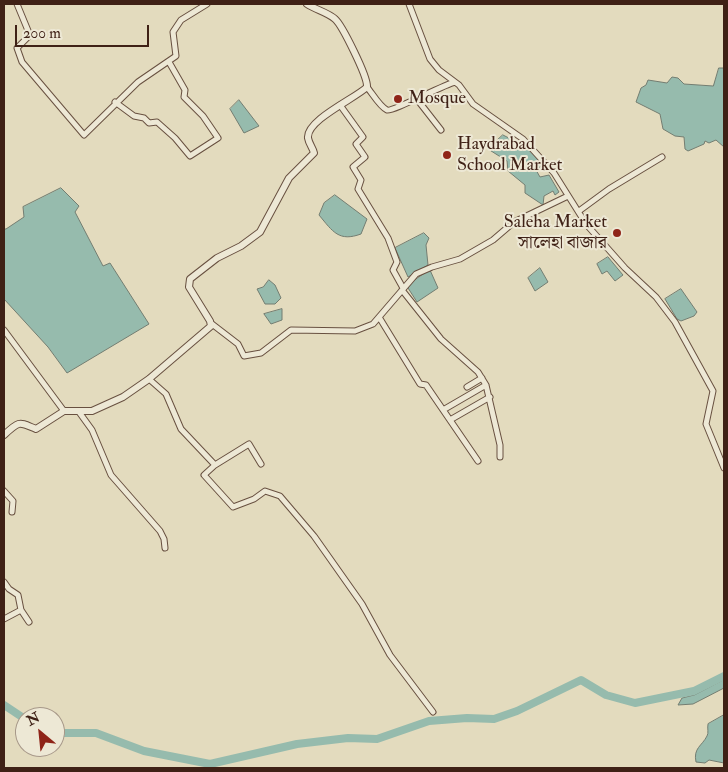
<!DOCTYPE html>
<html>
<head>
<meta charset="utf-8">
<style>
  body { margin:0 }
  #map { position:relative; width:728px; height:772px; overflow:hidden; background:#e3dbbe; font-family:"IM FELL Double Pica",serif }
  canvas { display:block }
  .frame { position:absolute; inset:0; border:5px solid #3f2116; pointer-events:none }
  .north { position:absolute; left:15px; top:707px; width:50px; height:50px; box-sizing:border-box; background:#ede8d5; border:1px solid #a79889; border-radius:50%; rotate:332deg; font-size:14px; font-weight:700; line-height:20px; text-align:center; color:#3f2116 }
  .north::after { content:''; display:block; margin:auto; width:18px; height:22px; background:#8f2418; clip-path:polygon(50% 0,100% 100%,50% 72%,0 100%) }
  .scale { position:absolute; left:15px; top:25px; width:134px; height:22px; box-sizing:border-box; border:2px solid #3f2116; border-top:0; padding-left:6px; font-size:15px; line-height:18px; white-space:nowrap; color:#3f2116; -webkit-text-stroke:4px #ede8d5; paint-order:stroke }
</style>
</head>
<body>
<div id="map">
<canvas width="728" height="772"></canvas>
<div class="frame"></div>
<div class="north">N</div>
<div class="scale">200 m</div>
</div>
<script>
const context = document.querySelector('canvas').getContext('2d');
context.lineJoin = 'round';
function paint(path, color) {
  context.fillStyle = color;
  context.fill(path, 'evenodd');
}
function stroke(path, color, width, dash) {
  context.strokeStyle = color;
  context.lineWidth = width;
  context.lineCap = dash ? 'butt' : 'round';
  context.setLineDash(dash || []);
  context.stroke(path);
}
function label(font, color, halo, rows, align = 'center') {
  context.font = font + ' "IM FELL Double Pica","Noto Serif Bengali",serif';
  context.lineWidth = 4;
  context.setLineDash([]);
  context.textBaseline = 'middle';
  context.strokeStyle = halo;
  context.fillStyle = color;
  for (const [text, x, y, turn = 0] of rows) {
    context.save();
    context.translate(x, y);
    context.rotate((+turn || 0) * Math.PI / 180);
    context.textAlign = isNaN(turn) ? turn : align;
    if (halo) context.strokeText(text, 0, 0);
    context.fillText(text, 0, 0);
    context.restore();
  }
}
const water = new Path2D(`
  M719,68H724V147L716,140L709,143L705,141L704,144L688,151L685,149L684,137L675,136L663,129L660,114L636,102L641,88L646,85L648,80L667,83L672,77L678,78L684,84L713,86Z
  M239,100L259,126L244,133L230,109Z
  M503,135L528,148L544,164L536,170L540,177L549,175L559,192L555,195L553,191L544,196L543,205L525,193V185L508,171L507,161L488,149Z
  M61,188L79,206L75,212L103,266L110,263L149,324L67,373L48,347L4,299V229H6L24,217L23,207Z
  M335,195L367,219L361,234C339,242 333,232 319,215L324,203Z
  M424,233L429,238L426,245L428,265L408,277L395,248Z
  M608,257L623,275L615,281L607,271L602,274L597,264Z
  M540,268L548,282L535,291L528,278Z
  M430,270L438,288L417,302L408,288L409,284Z
  M269,280L275,285L281,298L275,304H265L257,289L263,287Z
  M681,289L697,312L694,316L681,321L677,319L665,299Z
  M282,309V320L271,324L264,314Z
  M724,680V688L693,704L678,705L682,698L694,695Z
  M724,715V763L709,760L705,763L696,762C693,748 702,746 707,736C709,733 707,728 708,724Z`);
const river = new Path2D(`
  M4,705L25,719
  M55,733H96L144,751L210,764L297,744L348,738L377,739L429,721L467,718L494,719L517,711L581,680L606,695L635,703L694,691L724,676`);
const minor = new Path2D(`
  M17,4L29,33V36L17,48L22,62L84,135L138,82L176,56L173,32L181,20L207,4
  M409,4L430,59L439,70L459,85L473,104L523,139L554,173L586,224L625,268L656,297L675,322L713,391L706,424L724,468
  M367,87C372,93 380,107 387,110C392,112 443,85 455,82
  M416,98L441,130
  M115,102L134,116L144,118L149,123L157,122L175,138L190,156L218,138L203,116L184,97L185,90L169,62
  M340,105L363,137L356,144L365,157L353,167L361,180L358,189L388,238L397,262L393,270L403,288
  M579,211L609,189L662,157
  M402,290L441,339L478,372L486,385L500,445V457
  M379,317L420,384L426,385L478,461
  M212,324L238,344L244,356L261,353L291,330L355,331L373,324L416,274L432,267L460,259L493,240L514,222L568,196
  M4,330L64,411
  M149,379L166,394L181,429L215,465L204,475L233,507L254,499L265,491L280,496L314,536L362,604L390,655L433,712
  M467,387L482,378
  M443,410L486,385
  M79,412L92,430L111,475L160,531L164,539L165,548
  M450,420L490,397
  M215,465L249,444L261,464
  M4,491L13,501L12,512
  M4,582L9,589L18,595L21,610L29,622
  M4,619L21,610`);
const tertiary = new Path2D(`
  M4,435C20,420 19,422 36,429L64,411H92L123,397L149,379L211,326L210,321L189,287L190,279L217,258L241,246L260,232L289,178L314,153C313,148 309,144 308,138C306,120 356,98 367,87C368,77 342,25 335,19C327,12 316,10 307,4`);
const markers = [
  [398,99,5,"#8f2418"],
  [447,155,5,"#8f2418"],
  [617,233,5,"#8f2418"]
];
const poiNames = [
  ["Mosque",408,99],
  ["Haydrabad",457,145],
  ["School Market",457,166],
  ["Saleha Market",607,223,"right"],
  ["সালেহা বাজার",607,244,"right"]
];
paint(water, '#96bbad');
stroke(water, '#737d71', 1);
stroke(river, '#96bbad', 8);
stroke(minor, '#685040', 7);
stroke(tertiary, '#685040', 8);
stroke(minor, '#ede8d5', 5);
stroke(tertiary, '#ede8d5', 6);
for (const [x, y, r, color] of markers) {
  const dot = new Path2D();
  dot.arc(x, y, r, 0, 2 * Math.PI);
  context.fillStyle = color;
  context.fill(dot);
  stroke(dot, '#ede8d5', 2);
}
label('18px', '#3f2116', '#ede8d5', poiNames, 'left');
</script>
</body>
</html>
